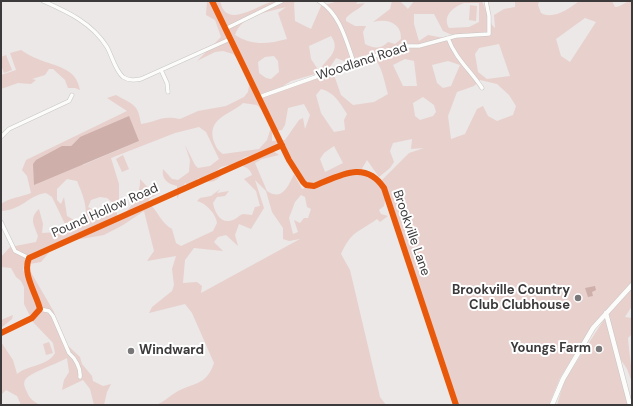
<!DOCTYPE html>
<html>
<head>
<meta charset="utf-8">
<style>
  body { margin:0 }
  #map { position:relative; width:633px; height:406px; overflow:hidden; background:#ebe8e7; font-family:"DM Sans",sans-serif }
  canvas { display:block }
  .frame { position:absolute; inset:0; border:2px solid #3c3a3a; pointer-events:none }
</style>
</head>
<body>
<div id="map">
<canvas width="633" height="406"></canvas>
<div class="frame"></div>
</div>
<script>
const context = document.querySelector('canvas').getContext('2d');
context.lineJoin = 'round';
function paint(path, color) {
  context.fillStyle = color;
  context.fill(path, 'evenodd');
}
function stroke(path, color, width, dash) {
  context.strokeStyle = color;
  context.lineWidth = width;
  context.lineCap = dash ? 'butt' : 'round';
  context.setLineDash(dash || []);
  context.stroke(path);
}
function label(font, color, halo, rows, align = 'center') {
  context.font = font + ' "DM Sans",sans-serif';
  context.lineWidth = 4;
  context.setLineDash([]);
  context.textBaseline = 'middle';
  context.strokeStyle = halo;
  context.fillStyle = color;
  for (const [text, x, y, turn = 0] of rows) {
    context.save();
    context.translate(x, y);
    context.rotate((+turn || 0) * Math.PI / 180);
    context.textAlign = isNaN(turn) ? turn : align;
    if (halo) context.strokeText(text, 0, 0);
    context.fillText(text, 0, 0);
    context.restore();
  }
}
const green = new Path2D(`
  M207,1H220C226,29 254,7 271,2C279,0 288,1 296,1L294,3L295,21L311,29L321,6L335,2L358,1L356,4L365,3C359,10 352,11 346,18V21L355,26H366L363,32L365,44C374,49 381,49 388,42L395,44L401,39C402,23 387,18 373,22L390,9L392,1H400L408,9L414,1H482L492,25L495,28L494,15L504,9L515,7V1H539L538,5L541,13C553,20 569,9 579,1H612L615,7C622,7 625,1 632,1V283L592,326L560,378L549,405H457L381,181L409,153L424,148L411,149L412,139L393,143L390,151L394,162L390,168L379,177L367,160L360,172C373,179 390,187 384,206L379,210L381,214L388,216L380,222L377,219C358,233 352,230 341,254L350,270L380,397L386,405H156C164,402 168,397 175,393C192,382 206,387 214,363L192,313L185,304L149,313L152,307L172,291L174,285L172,269L176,256L147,261L154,251L144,211L123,225L104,235L57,243L41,262L24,265L23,270L26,276L29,269L54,312L62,340L80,357L82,364L92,376L93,381L103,386L111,384L107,392L104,405H94L90,389L83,380L62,390L64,380L69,372L67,358C59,363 29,373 25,380C23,384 25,388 27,392C29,398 34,402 40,405H21L17,396L6,390L1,395V342L13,360L17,374C28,365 48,366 55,353L53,343L33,322L24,304V287L21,281L16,277L11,268L1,267V257L10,247L36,242L38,236C35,226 28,219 39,209L43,224L42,233L60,232L65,227V224L52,197L46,193C29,195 22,210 1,211V204C9,198 21,197 31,193L27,176L22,170L26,160L127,111L107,98L116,95C133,105 138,103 141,124C158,122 160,115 180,119L198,111L226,106L244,97L248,92L249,86L247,67L233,54L223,51L215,52L197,61L221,37L215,20L206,15ZM464,3H479V22L469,27L449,28C442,16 453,7 464,3ZM286,7L278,13L287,39C268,44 252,46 235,35C241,15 268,12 286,7ZM414,14H434L443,31L452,35L444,38L428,35L419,41L414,24ZM585,18L596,22L570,62L561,56L556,39ZM331,36C342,51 326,59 319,71L311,59L309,46ZM499,44L510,76L487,79L478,72L475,54L479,48ZM366,55C381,56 384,81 388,94L374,102L353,105L341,95L334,75L351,66L330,67L336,58L344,61ZM274,56L278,61L279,72L271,79L266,78L259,73L258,62L265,57ZM405,59L414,61L417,86H403L393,65ZM448,61L460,65L451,86L443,88L437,83L432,65ZM315,74C306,83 296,88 283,86L291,81ZM480,80L497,84L509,95L516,106L513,115L497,121L488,116L483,106L477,109L465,134L451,139L448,116L457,92L474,86ZM321,89C334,92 340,103 347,114L344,120L345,130L334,132L321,113L316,95ZM423,97L434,105L436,112L433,116L420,120L415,116L413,103ZM243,103L257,105L273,121L267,140L259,149L223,154C218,151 216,147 214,142C206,118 230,115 243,103ZM304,104L310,115L305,129L303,118L299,120L285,140L272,141V132L282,130L285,125L288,108ZM199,127L206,132L219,159L210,166L198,168L195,165L185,145L190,160L189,172L178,180L172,179L163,169C161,179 168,184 177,186V199L185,183L192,188L198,178C210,184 215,183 224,173L215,172L221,167C231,164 249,163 252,175L244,179L256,191L260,206L255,207L252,215L243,214C239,215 239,217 235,219C222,226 215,214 213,203L217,197L225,196L229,191L217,193L220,189L211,196L200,198L197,201C206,203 216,214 217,223L213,231L181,246L176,243L172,229C161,223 158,211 148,202L150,198L160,193L151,191L140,179C141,196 129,211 116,221L119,199V184L111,158L175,133ZM80,137L139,141L83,165L62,146H71ZM283,144L300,174L309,184H313L302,189L294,174C289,185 282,202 267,191L255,163L262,159L279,155L273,151L276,145ZM334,146L343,163L325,172L320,159L324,153ZM257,154L254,161L236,163L245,157ZM352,169H356L348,175L332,178ZM67,179L77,181C83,195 88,207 85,222L74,220L67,216L64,197L61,204L57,200V189ZM255,180L266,191L272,212L283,228V239L289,241L300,239L201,293L202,286L197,282L183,283L185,260L194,248L223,251L214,242L218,237L226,235L238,246L235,235L239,224L251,229L264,208ZM301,195L305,197L307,207L311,209L308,218H304L300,223L294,220L298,232L293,234L289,218L295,202ZM100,197L107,198L113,203L114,207L111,211L102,214L88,207L91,200Z
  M470,5L477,6L476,21L469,20Z
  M21,50C26,53 32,57 38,59C56,67 76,67 80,90L75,88H68L65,80L53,69H49L45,75L32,79L36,80L31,84L18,83L1,89V75L16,70L10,53Z
  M6,55L12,70L4,73L1,65V57Z
  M123,155L129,169L122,172L116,159Z
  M632,287V306L625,317L632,318V334L628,338C629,353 632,367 632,382L627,369L619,357L608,313Z
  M13,315L12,319L1,328V320Z
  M605,318L628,405H557L564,381Z
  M49,342L53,353L46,355L43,344Z`);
const water = new Path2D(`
  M129,116L139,141L34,185L33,164L36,160L62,146H71L80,137Z
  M595,286L596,290L592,292L593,296L588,297L585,288Z`);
const street = new Path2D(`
  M43,1C68,12 92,23 107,47C112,56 115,70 123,77C129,81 135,80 141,79L230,39
  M212,1L289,160L303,182L306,185L314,186C339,176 365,159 384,188L456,405
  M319,1C340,14 346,40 354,63
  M225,29L282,1
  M448,38C455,58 471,71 482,88
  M161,70L167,83L168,92
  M259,97L403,46H419L456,36L489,34V16L486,1
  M1,137L9,129L69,101L72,95
  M1,222L15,251L29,258
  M40,309L49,311L53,316L69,353C75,358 81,368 80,377
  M1,333L32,318L40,309C36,293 22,274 29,258L282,145`);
const secondary = new Path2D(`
  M606,313L630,405
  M552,405L563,379L593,328L632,285`);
const cycleway = new Path2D(`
  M212,1L289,160L303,182L306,185L314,186C339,176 365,159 384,188L456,405
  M1,333L32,318L40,309C36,293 22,274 29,258L282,145`);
const markers = [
  [578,298,4,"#797777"],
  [599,349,4,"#797777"],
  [131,351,4,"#797777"]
];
const streetNames = [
  ["Woodland Road",362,62,-18],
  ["Pound Hollow Road",105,211,-24],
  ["Brookville Lane",411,233,71]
];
const poiNames = [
  ["Brookville Country",570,291],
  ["Club Clubhouse",570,306],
  ["Youngs Farm",591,349],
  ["Windward",139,351,"left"]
];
paint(green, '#e8d0cc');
paint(water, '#ceafaa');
stroke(street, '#c7c5c4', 4.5);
stroke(secondary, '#c7c5c4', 5.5);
stroke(street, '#fcfcfb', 3.5);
stroke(secondary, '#fcfcfb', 4.5);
stroke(cycleway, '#e8590c', 6);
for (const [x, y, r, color] of markers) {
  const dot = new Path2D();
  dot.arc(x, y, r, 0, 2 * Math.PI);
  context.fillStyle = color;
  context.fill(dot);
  stroke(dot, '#fff', 1.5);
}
label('13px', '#3c3a3a', '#fff', streetNames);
label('bold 13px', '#3c3a3a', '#fff', poiNames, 'right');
</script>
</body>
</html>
